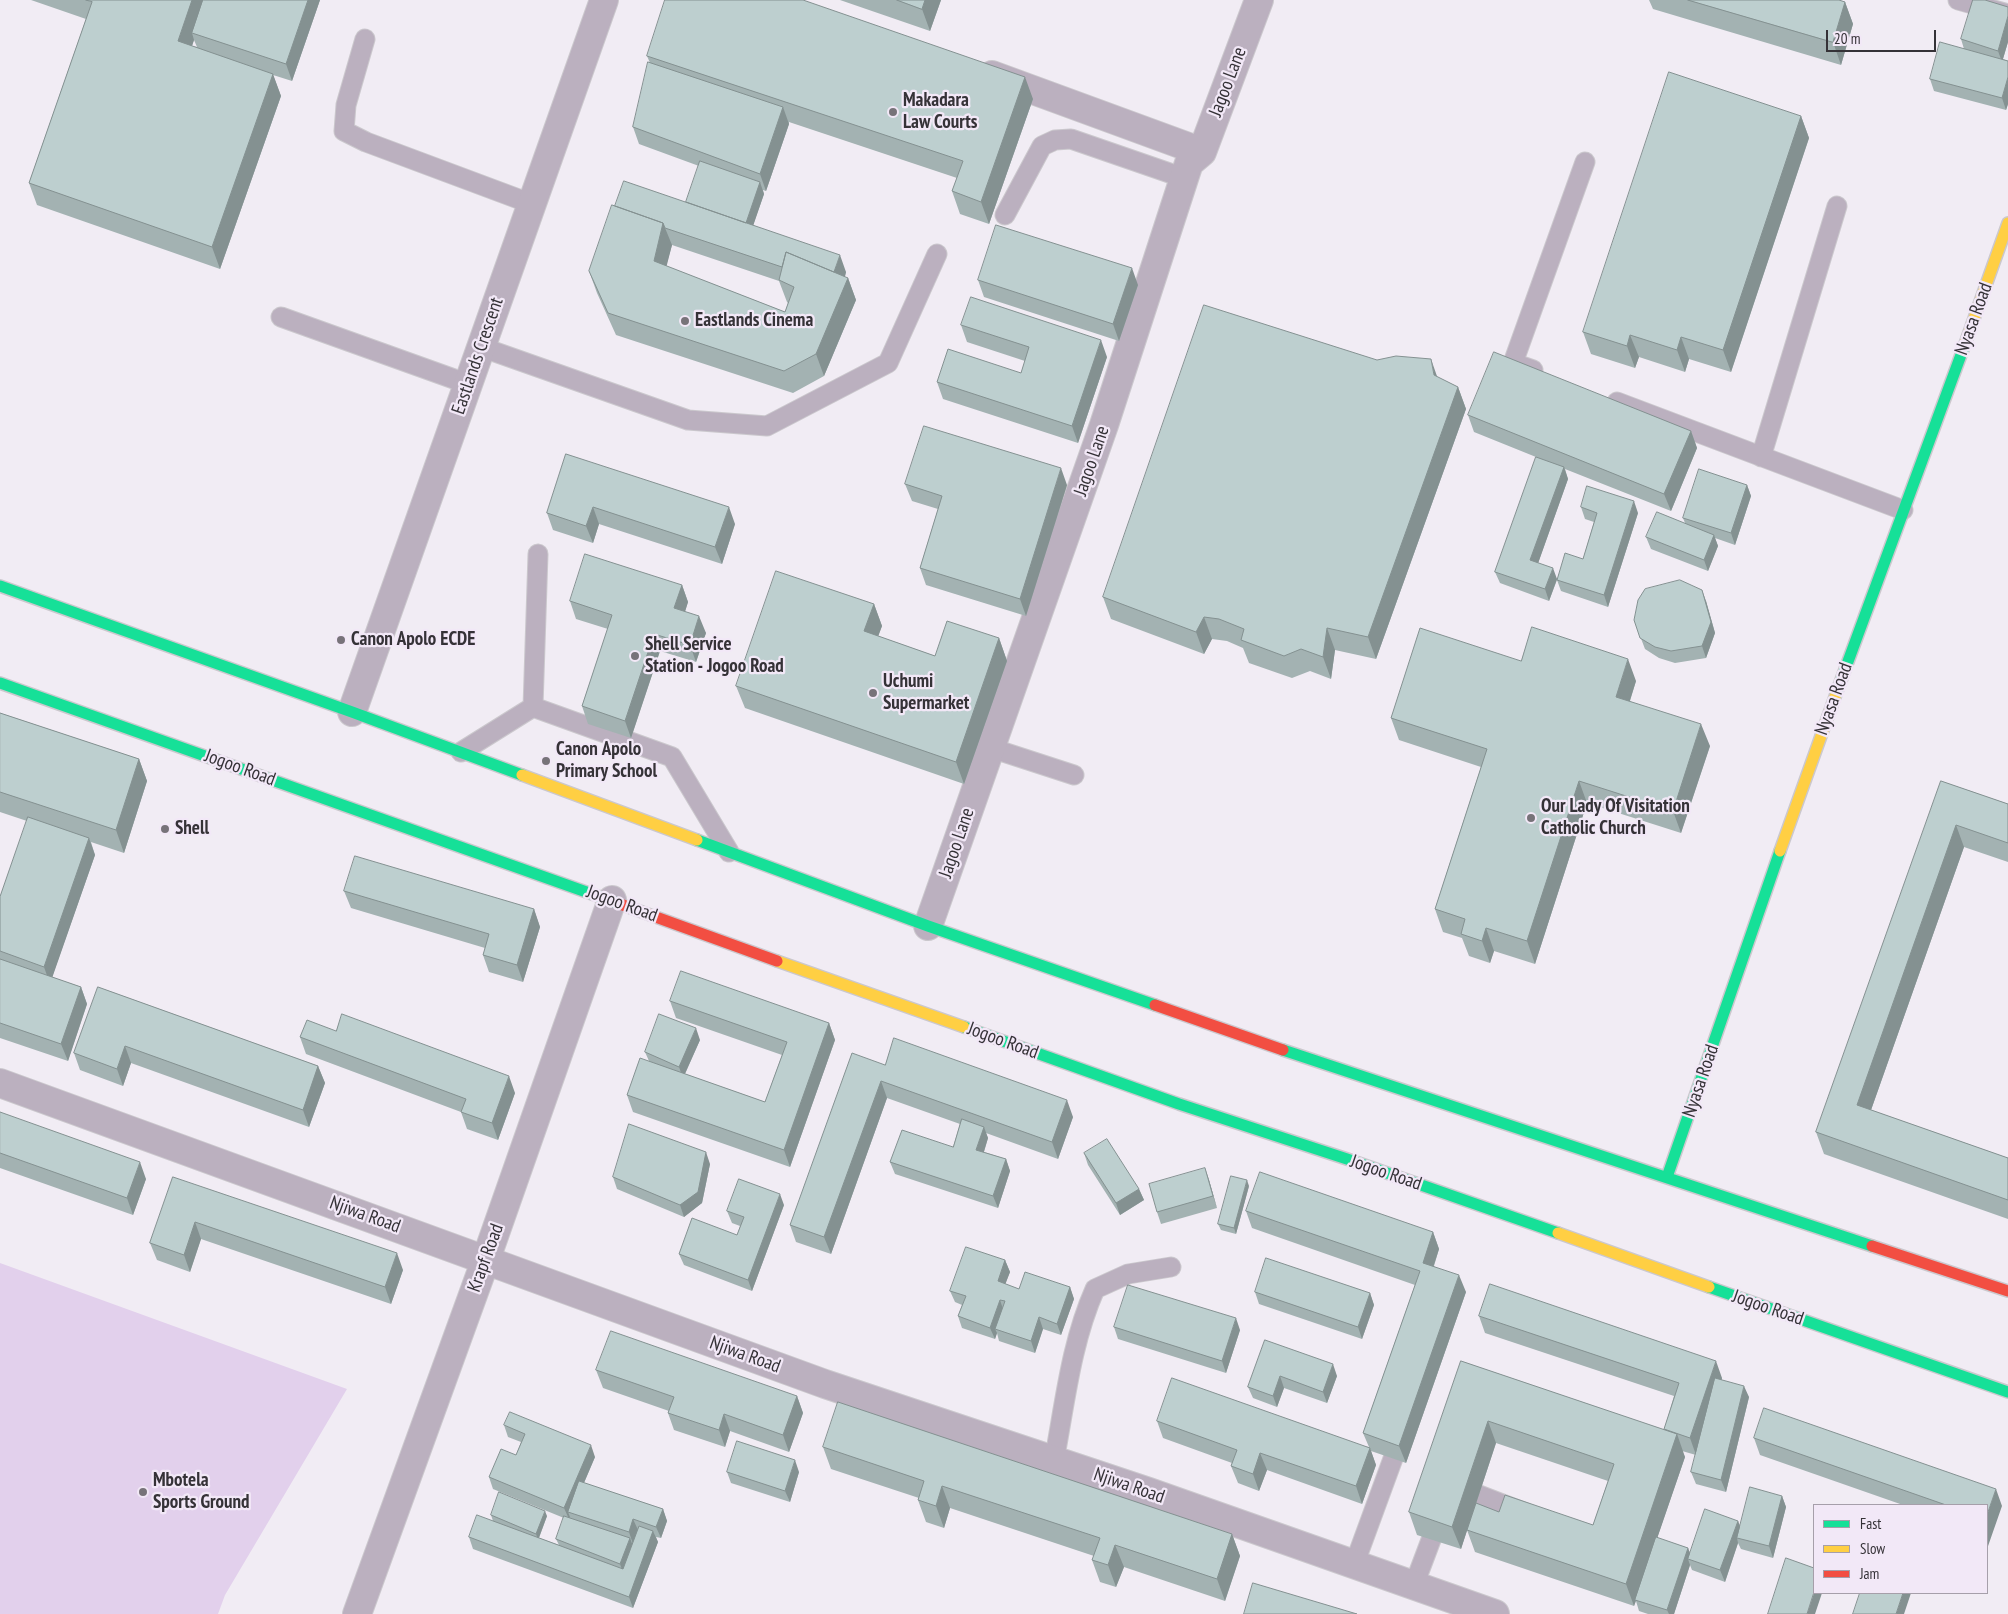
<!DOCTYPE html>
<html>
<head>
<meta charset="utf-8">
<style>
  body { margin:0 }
  #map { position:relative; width:2008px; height:1614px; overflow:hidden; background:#f1ecf4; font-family:"PT Sans Narrow",sans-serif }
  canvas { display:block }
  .legend { position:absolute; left:1813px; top:1504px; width:175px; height:90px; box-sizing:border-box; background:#f2e8f7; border:1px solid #a69faa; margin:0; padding:6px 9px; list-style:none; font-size:15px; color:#353237 }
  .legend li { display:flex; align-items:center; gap:10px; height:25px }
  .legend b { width:25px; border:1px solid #a69faa }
  .scale { position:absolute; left:1826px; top:30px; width:110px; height:22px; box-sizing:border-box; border:2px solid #353237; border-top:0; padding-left:6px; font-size:15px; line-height:18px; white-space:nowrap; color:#353237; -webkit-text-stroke:4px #f2e8f7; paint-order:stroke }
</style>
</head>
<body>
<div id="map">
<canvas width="2008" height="1614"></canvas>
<ul class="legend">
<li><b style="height:6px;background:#16e098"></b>Fast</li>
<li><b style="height:6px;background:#ffcf43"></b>Slow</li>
<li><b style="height:6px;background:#f24e42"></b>Jam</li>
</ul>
<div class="scale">20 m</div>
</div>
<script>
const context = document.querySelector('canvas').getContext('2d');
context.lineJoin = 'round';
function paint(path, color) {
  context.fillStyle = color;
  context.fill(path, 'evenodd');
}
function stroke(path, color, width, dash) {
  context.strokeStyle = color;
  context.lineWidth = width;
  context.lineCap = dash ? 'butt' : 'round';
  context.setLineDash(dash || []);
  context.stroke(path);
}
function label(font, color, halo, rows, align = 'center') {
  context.font = font + ' "PT Sans Narrow",sans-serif';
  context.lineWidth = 4.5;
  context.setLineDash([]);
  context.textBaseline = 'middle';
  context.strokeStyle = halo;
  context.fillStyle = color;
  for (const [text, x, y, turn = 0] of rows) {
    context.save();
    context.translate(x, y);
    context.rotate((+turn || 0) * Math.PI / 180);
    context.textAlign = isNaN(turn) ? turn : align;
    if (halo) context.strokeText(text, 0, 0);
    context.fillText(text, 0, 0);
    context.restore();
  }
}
const green = new Path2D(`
  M0,1263L347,1389L225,1595L218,1614H0Z`);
const lane = new Path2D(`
  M1958,0L2008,14
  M365,39L346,105L344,131L366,142L532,204
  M1005,215L1042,146L1055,140L1071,139L1184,178
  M281,317L468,384
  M481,347L688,420L767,426L888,363L937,254
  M1533,370L1513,363L1585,162
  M1617,402L1903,510
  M1761,457L1837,206
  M533,707L538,554
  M991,748L1074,775
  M461,752L533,707L672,757L729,852
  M1054,1461C1065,1403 1071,1343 1095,1289L1128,1274L1171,1267
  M1456,1486L1526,1513
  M1354,1565L1402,1434
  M1414,1585L1440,1516`);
const street = new Path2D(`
  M992,75L1202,152
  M352,712L604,0
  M928,926L1104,425L1189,163L1202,152L1259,0
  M0,1083L825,1384L1149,1492L1495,1614
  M357,1614L486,1259L612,900`);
const fast = new Path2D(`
  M0,586L352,712L522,775
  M0,683L620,904
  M1836,694L1965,344
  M697,840L928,926L1155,1005
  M964,1027L1179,1104L1347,1159L1558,1233
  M1283,1050L1872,1246
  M1667,1177L1780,851
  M1709,1287L2008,1392`);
const slow = new Path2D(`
  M1965,344L2008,223
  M522,775L697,840
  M1780,851L1836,694
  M777,961L964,1027
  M1558,1233L1709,1287`);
const jam = new Path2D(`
  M620,904L777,961
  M1155,1005L1283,1050
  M1872,1246L2008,1291`);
const wall = new Path2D(`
  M31,0H320L292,81L273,75L281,96L220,269L37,205L29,183L86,19ZM194,40L197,47L192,46Z
  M840,0H941L930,31Z
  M1649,0H1839L1845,2L1853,24L1841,65L1653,9Z
  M2008,7V42L2003,59L2008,61V104L2006,110L1934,91L1930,79L1964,49L1961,39Z
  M647,56L1033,99L989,224L960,214L952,191L957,178L789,122V124L766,191L763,190L764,194L753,225L846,272L845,277L848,278L856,300L824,376L793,393L616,335L597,293L589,271L615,206L686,203L699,166L639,144L633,127L650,63ZM672,245L779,281L787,302L788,303L785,312L666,266Z
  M1801,116L1809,138L1731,372L1689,359L1685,372L1639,357L1635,368L1591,354L1583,332Z
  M978,280L1138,285L1119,341L984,297Z
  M961,325L1107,357L1078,443L943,399L937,382L1021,373L1025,361L967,342Z
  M1377,360L1437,377L1458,387L1466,409L1376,659L1335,650L1331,679L1310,671L1292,678L1249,663L1243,648L1227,641L1212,639L1204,654L1111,619L1103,597Z
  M1468,415L1691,431L1697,448L1671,511L1565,469L1568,479L1538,563L1557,579L1583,559L1594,522L1585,519L1581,507L1638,513L1608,607L1561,591L1557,580L1549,601L1500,583L1495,572L1536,457L1474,432Z
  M566,454L735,524L722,564L599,524L593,543L553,530L547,513Z
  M905,484L1067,485L1026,616L926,585L920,568L938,509L912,501Z
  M1747,485L1751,496L1735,545L1715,538L1718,546L1708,571L1651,549L1646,537L1685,523L1683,518Z
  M682,585L688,602L685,611L706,633L696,662L660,651L631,738L588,724L582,706L608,629L576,619L570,601Z
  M1706,601L1715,633L1706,658L1675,663L1659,658L1645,649L1634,620Z
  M874,604L882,626L878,636L935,656L999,638L1007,661L964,784L745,708L736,686Z
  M1521,661L1636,681L1630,701L1710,746L1681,833L1587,803L1535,964L1494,951L1490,963L1469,956L1462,938L1443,932L1435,909L1481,767L1399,740L1391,718Z
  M0,713L139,759L147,781L124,853L91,842L95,855L52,977L81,987L87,1004L68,1061L0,1038V897L27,821L0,812Z
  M1941,781L2008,804V862L1964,847L1871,1110L2008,1158V1219L1824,1154L1816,1132Z
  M344,891L534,909L540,927L523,982L489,972L483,955L485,948L351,908Z
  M98,987L318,1066L325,1083L309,1127L131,1063L123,1086L80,1070L74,1053Z
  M670,1001L829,1023L835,1040L790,1167L633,1112L627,1095L649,1061L645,1052L700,1040L685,1074L765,1102L782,1055L676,1018Z
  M336,1031L515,1093L498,1140L467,1129L461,1112L306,1054L300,1037Z
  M885,1065L1073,1117L1058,1159L986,1133L988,1138L984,1152L1006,1159L1010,1171L998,1208L895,1174L890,1162L953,1147L960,1124L887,1098L831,1254L796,1242L790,1225Z
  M0,1112L146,1179L133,1215L0,1168Z
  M1084,1153L1139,1189L1144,1200L1120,1215L1088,1165Z
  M710,1164L702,1203L684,1217L617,1189L613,1177Z
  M1205,1168L1209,1180L1217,1208L1161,1224L1157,1212Z
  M173,1177L403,1270L391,1304L201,1239L190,1272L157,1260L150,1243Z
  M1249,1186L1236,1234L1221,1230L1218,1224Z
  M784,1205L752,1291L684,1265L679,1254L737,1235L740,1226L732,1223L727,1211Z
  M1246,1211L1433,1232L1439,1249L1434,1266L1466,1292L1406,1463L1371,1451L1376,1465L1362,1504L1267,1470L1259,1491L1238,1483L1231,1466L1232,1463L1163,1438L1157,1421L1369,1447L1363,1433L1415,1285L1252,1228Z
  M1005,1260L1010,1272L1005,1284L1019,1289L1070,1287L1074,1299L1061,1335L1043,1329L1035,1353L999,1341L997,1333L995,1339L962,1328L958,1316L962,1305L955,1302L950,1291Z
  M1255,1292L1370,1293L1374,1305L1362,1339L1259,1304Z
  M1479,1316L1722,1378V1380L1749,1397L1726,1492L1696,1484L1691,1472L1696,1455L1682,1451L1685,1457L1657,1538L1688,1548L1690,1553L1738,1521L1740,1526L1782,1496L1786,1507L1773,1558L1741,1549L1738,1543L1725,1582L1692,1570L1690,1565L1674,1614H1648L1639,1611L1636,1601L1634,1606L1475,1552L1467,1530L1461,1549L1417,1535L1409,1512L1461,1361L1664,1430L1674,1396L1485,1333ZM1496,1443L1608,1481L1593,1525L1499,1512L1471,1519Z
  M1114,1327L1240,1330L1226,1373L1118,1339Z
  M1265,1340L1337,1376L1327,1403L1284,1388L1277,1407L1253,1398L1248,1387Z
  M596,1370L797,1396L803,1413L789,1452L730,1431L725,1447L674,1430L668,1413L669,1411L603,1388Z
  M504,1425L595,1457L584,1483L663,1509L667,1521L661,1538L656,1537L658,1542L633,1608L473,1549L469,1537L493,1521L491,1515L547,1516L539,1538L559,1545L556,1539L564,1518L493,1489L489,1477L516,1455L521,1442L508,1437Z
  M1754,1438L2002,1506L1987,1505H1903L1760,1455Z
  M823,1447L1232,1534L1240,1556L1225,1601L1124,1567L1116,1587L1100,1582L1092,1560L1094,1556L950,1508L944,1528L926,1522L918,1500L919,1498L831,1469Z
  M727,1472H799L790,1502L731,1483Z`);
const shadedWall = new Path2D(`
  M192,0H208L192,33L194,40L186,63L178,41Z
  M308,0H320L292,81L286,64Z
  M925,0H941L930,31L922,9Z
  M1845,2L1853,24L1841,65L1833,42Z
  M2008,16V42L2002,62L1998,51Z
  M273,74L281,96L220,269L212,247Z
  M1025,77L1033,99L989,224L981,202Z
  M2008,77V104L2006,110L2002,98Z
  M783,107L789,124L766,191L760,174Z
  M1801,116L1809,138L1731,372L1723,350Z
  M760,182L764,194L750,235L746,223Z
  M663,223L672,245L662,284L654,261Z
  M840,255L846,272L841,290L834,272Z
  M1132,268L1138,285L1119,341L1113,324Z
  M848,278L856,300L824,376L816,354Z
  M1630,335L1639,357L1635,368L1627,346Z
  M1681,337L1689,359L1685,372L1677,350Z
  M1101,340L1107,357L1078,443L1072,426Z
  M1431,359L1439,382L1434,375Z
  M1458,387L1466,409L1376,659L1368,637Z
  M1691,431L1697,448L1671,511L1664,494Z
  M1564,467L1568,479L1535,572L1530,560Z
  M1061,468L1067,485L1026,616L1020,599Z
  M1747,485L1751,496L1735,545L1731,533Z
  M1634,501L1638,513L1608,607L1604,595Z
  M593,507L599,524L593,543L586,526Z
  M729,507L735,524L722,564L715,547Z
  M1714,535L1718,546L1708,571L1704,560Z
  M1553,568L1557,579L1549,601L1545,589Z
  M682,585L688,602L681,625L674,608Z
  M1702,590L1706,601L1715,633L1706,658L1702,646Z
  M874,604L882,626L872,653L864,631Z
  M699,616L706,633L696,662L690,645Z
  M1204,617L1212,639L1204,654L1196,632Z
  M1327,628L1335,650L1331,679L1323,657Z
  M654,634L660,651L631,738L625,721Z
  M999,638L1007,661L964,784L956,762Z
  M1628,659L1636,681L1624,719L1616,697Z
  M1701,724L1710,746L1681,833L1673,811Z
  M139,759L147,781L124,853L116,830Z
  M1579,781L1587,803L1535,964L1527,941Z
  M1956,825L1964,847L1865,1127L1857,1105Z
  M89,838L95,855L50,984L44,967Z
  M534,909L540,927L523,982L517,965Z
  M1486,928L1494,951L1490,963L1482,941Z
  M81,987L87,1004L68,1061L61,1044Z
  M829,1023L835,1040L790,1167L784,1150Z
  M696,1028L700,1040L683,1078L679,1067Z
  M125,1046L131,1063L123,1086L117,1069Z
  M318,1066L325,1083L309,1127L303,1110Z
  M509,1076L515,1093L498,1140L492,1123Z
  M881,1081L887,1098L831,1254L824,1237Z
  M1067,1100L1073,1117L1058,1159L1052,1142Z
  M984,1127L988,1138L981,1161L976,1150Z
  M706,1152L710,1164L702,1203L684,1217L680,1205Z
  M1006,1159L1010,1171L998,1208L993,1196Z
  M140,1162L146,1179L133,1215L127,1198Z
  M1205,1168L1209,1180L1217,1208L1213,1196Z
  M1247,1180L1249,1186L1236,1234L1234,1228Z
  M1139,1189L1144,1200L1120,1215L1116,1203Z
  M780,1194L784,1205L752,1291L748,1280Z
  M195,1222L201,1239L190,1272L184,1255Z
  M1433,1232L1439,1249L1429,1280L1423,1263Z
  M397,1253L403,1270L391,1304L385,1287Z
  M1005,1260L1010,1272L1002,1293L998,1281Z
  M1459,1275L1466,1292L1406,1463L1399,1446Z
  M1070,1287L1074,1299L1061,1335L1057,1324Z
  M1370,1293L1374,1305L1362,1339L1358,1327Z
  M1000,1300L1004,1312L995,1329L997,1333L995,1339L990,1328Z
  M1039,1317L1043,1329L1035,1353L1031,1341Z
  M1236,1318L1240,1330L1226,1373L1222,1361Z
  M1716,1361L1722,1378L1696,1455L1690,1438Z
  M1333,1364L1337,1376L1327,1403L1323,1392Z
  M1280,1376L1284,1388L1277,1407L1273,1396Z
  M1744,1386L1749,1397L1726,1492L1721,1480Z
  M797,1396L803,1413L789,1452L783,1435Z
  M724,1414L730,1431L725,1447L719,1430Z
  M1488,1421L1496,1443L1461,1549L1452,1527Z
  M1677,1434L1685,1457L1634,1606L1626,1584Z
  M591,1445L595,1457L571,1513L568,1512L570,1517L569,1519L564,1508Z
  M1370,1448L1376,1465L1362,1504L1356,1486Z
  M1260,1453L1267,1470L1259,1491L1253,1474Z
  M795,1460L799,1472L790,1502L785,1491Z
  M942,1486L950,1508L944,1528L936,1506Z
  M1996,1489L2002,1506L1987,1549V1515Z
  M1782,1496L1786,1507L1773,1558L1769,1546Z
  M663,1509L667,1521L661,1538L656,1527Z
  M545,1511L547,1516L538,1540L536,1534Z
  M633,1519L638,1530L633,1544L629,1532Z
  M1738,1521L1742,1532L1737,1538L1738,1543L1725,1582L1720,1570Z
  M653,1531L658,1542L633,1608L629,1597Z
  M1232,1534L1240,1556L1225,1601L1217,1579Z
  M630,1538L634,1549L624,1575L620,1564Z
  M1115,1545L1124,1567L1116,1587L1108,1565Z
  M1688,1548L1692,1559H1688L1690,1565L1674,1614H1669L1667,1610Z
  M1814,1593H1822L1815,1614H1807Z
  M1903,1593H1911L1904,1614H1896Z`);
const building = new Path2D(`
  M86,0H192L178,41L273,74L212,247L29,183L92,2Z
  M203,0H308L286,64L192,33Z
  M665,0H803L1025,77L981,202L952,191L963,161L647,56Z
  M897,0H925L922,9Z
  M1688,0H1839L1845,2L1833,42Z
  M1973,0H1985L2008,7V16L1998,51L1961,39Z
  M1940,42L2008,61V77L2002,98L1930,79Z
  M648,62L783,107L760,174L633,127Z
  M1669,72L1801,116L1723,350L1681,337L1677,350L1630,335L1627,346L1583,332Z
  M700,161L760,182L746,223L686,202Z
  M624,181L840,255L834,272L786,252L782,267L665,228L663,223L615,206Z
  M612,205L663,223L654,261L785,312L794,287L779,280L786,252L848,278L816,354L784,371L608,313L589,271Z
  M996,225L1132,268L1113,324L978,280Z
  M971,297L1101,340L1072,426L937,382L948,349L1021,373L1029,347L961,325Z
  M1204,305L1377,360L1396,356L1431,359L1434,375L1458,387L1368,637L1327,628L1323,657L1301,649L1284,656L1241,640L1244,629L1219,619L1204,617L1196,632L1103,597Z
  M1494,352L1691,431L1664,494L1468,415Z
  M924,426L1061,468L1020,599L920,568L942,496L905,484Z
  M566,454L729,507L715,547L593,507L586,526L547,513Z
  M1536,457L1564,467L1530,560L1553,568L1545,589L1495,572Z
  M1699,469L1747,485L1731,533L1683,518Z
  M1587,486L1634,501L1604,595L1557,580L1565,553L1583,559L1597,513L1581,507Z
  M1657,512L1714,535L1704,560L1646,537Z
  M585,554L682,585L674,608L699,616L690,645L654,634L625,721L582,706L612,615L570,601Z
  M776,571L874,604L864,631L935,656L947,621L999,638L956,762L736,686Z
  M1680,580L1702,590L1711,622L1702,646L1671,651L1655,647L1640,638L1634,620L1638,600L1645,589Z
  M1532,627L1628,659L1616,697L1701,724L1673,811L1579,781L1527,941L1486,928L1482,941L1461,934L1465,919L1435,909L1487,749L1391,718L1420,628L1521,661Z
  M0,713L139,759L116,830L0,792Z
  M1941,781L2008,804V843L1956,825L1857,1105L2008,1158V1200L1816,1132Z
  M28,817L89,838L44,967L0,951V897Z
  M355,856L534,909L517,965L483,955L489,934L344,891Z
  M0,959L81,987L61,1044L0,1023Z
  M681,971L829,1023L784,1150L627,1095L640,1058L765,1102L787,1042L670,1001Z
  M98,987L318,1066L303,1110L125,1046L117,1069L74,1053Z
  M342,1014L509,1076L492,1123L461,1112L466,1099L300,1037L307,1020L336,1031Z
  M659,1014L696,1028L679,1067L645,1052Z
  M894,1038L1067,1100L1052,1142L881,1081L824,1237L790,1225L852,1053L885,1065Z
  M0,1112L140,1162L127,1198L0,1153Z
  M962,1119L984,1127L976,1150L1006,1159L993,1196L890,1162L902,1130L953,1147Z
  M629,1124L706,1152L698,1192L680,1205L613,1177Z
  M1107,1139L1139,1189L1116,1203L1084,1153Z
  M1205,1168L1213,1196L1157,1212L1149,1184Z
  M1260,1172L1433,1232L1423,1263L1459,1275L1399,1446L1363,1433L1420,1271L1246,1211Z
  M1231,1176L1247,1180L1234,1228L1218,1224Z
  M173,1177L397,1253L385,1287L195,1222L184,1255L150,1243Z
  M739,1179L780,1194L748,1280L679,1254L692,1218L737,1235L744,1217L727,1211Z
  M966,1247L1005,1260L998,1281L1019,1289L1025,1272L1070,1287L1057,1324L1039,1317L1031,1341L995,1329L1005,1301L1000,1300L990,1328L958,1316L966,1296L950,1291Z
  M1266,1258L1370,1293L1358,1327L1255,1292Z
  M1490,1284L1716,1361L1690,1438L1664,1429L1679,1383L1479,1316Z
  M1128,1285L1236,1318L1222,1361L1114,1327Z
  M611,1331L797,1396L783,1435L724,1414L719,1430L668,1413L674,1397L596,1370Z
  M1265,1340L1333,1364L1323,1392L1280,1376L1273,1396L1248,1387Z
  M1461,1361L1677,1434L1626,1584L1467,1530L1476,1503L1499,1512L1505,1495L1593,1525L1614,1464L1488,1421L1452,1527L1409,1512Z
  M1172,1378L1370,1448L1356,1486L1260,1453L1253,1474L1231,1466L1237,1450L1157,1421Z
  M1715,1378L1744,1386L1721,1480L1691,1472Z
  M838,1402L1232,1534L1217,1579L1115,1545L1108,1565L1092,1560L1100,1538L942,1486L936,1506L918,1500L924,1481L823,1447Z
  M1764,1408L1996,1489L1987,1515V1505H1946L1754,1438Z
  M510,1412L591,1445L564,1508L489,1477L501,1449L516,1455L525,1434L504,1425Z
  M737,1441L795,1460L785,1491L727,1472Z
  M579,1481L663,1509L656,1527L633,1519L629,1532L568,1512Z
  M1750,1487L1782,1496L1769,1546L1737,1538Z
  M499,1492L545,1511L536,1534L491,1515Z
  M1705,1509L1738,1521L1720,1570L1688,1559Z
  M477,1515L623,1569L639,1526L653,1531L629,1597L469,1537Z
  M564,1516L630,1538L620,1564L556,1539Z
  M1656,1537L1688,1548L1667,1610L1635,1600Z
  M1786,1558L1814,1568V1592L1807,1614H1768Z
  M1253,1583L1357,1614H1244Z
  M1860,1593H1903L1896,1614H1853Z`);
const markers = [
  [893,112,5,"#777379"],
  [685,321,5,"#777379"],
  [341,640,5,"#777379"],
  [635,656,5,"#777379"],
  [873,693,5,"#777379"],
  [546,761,5,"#777379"],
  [1531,818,5,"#777379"],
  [165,829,5,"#777379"],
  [143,1492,5,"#777379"]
];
const streetNames = [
  ["Jagoo Lane",1228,82,-69],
  ["Nyasa Road",1974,319,-70],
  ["Eastlands Crescent",478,356,-71],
  ["Jagoo Lane",1092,461,-71],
  ["Nyasa Road",1834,699,-70],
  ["Jogoo Road",240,768,20],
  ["Jagoo Lane",957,843,-71],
  ["Jogoo Road",622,904,20],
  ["Jogoo Road",1003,1041,20],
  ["Nyasa Road",1701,1081,-71],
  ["Jogoo Road",1386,1173,19],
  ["Njiwa Road",365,1215,20],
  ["Krapf Road",486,1258,-70],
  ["Jogoo Road",1768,1308,19],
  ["Njiwa Road",745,1355,20],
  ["Njiwa Road",1129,1486,19]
];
const poiNames = [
  ["Makadara",903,101],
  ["Law Courts",903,123],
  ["Eastlands Cinema",695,321],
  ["Canon Apolo ECDE",351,640],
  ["Shell Service",645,645],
  ["Station - Jogoo Road",645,667],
  ["Uchumi",883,682],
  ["Supermarket",883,704],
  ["Canon Apolo",556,750],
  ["Primary School",556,772],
  ["Our Lady Of Visitation",1541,807],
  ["Catholic Church",1541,829],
  ["Shell",175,829],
  ["Mbotela",153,1481],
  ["Sports Ground",153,1503]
];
paint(green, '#e2d0ec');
stroke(lane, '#cbc8cd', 21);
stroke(street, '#cbc8cd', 30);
stroke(fast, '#cbc8cd', 14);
stroke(slow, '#cbc8cd', 14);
stroke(jam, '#cbc8cd', 14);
stroke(lane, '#bbb0bf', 19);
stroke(street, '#bbb0bf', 28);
stroke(fast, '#16e098', 11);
stroke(slow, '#ffcf43', 11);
stroke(jam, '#f24e42', 11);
paint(wall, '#a3b2b2');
paint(shadedWall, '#849191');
paint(building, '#bdcfcf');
stroke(building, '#849191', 1);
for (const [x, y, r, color] of markers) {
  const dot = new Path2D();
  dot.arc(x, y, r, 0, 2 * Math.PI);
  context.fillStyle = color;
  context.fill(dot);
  stroke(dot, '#f2e8f7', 2);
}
label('19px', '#353237', '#f2e8f7', streetNames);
label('bold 19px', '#353237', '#f2e8f7', poiNames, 'left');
</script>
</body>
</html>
